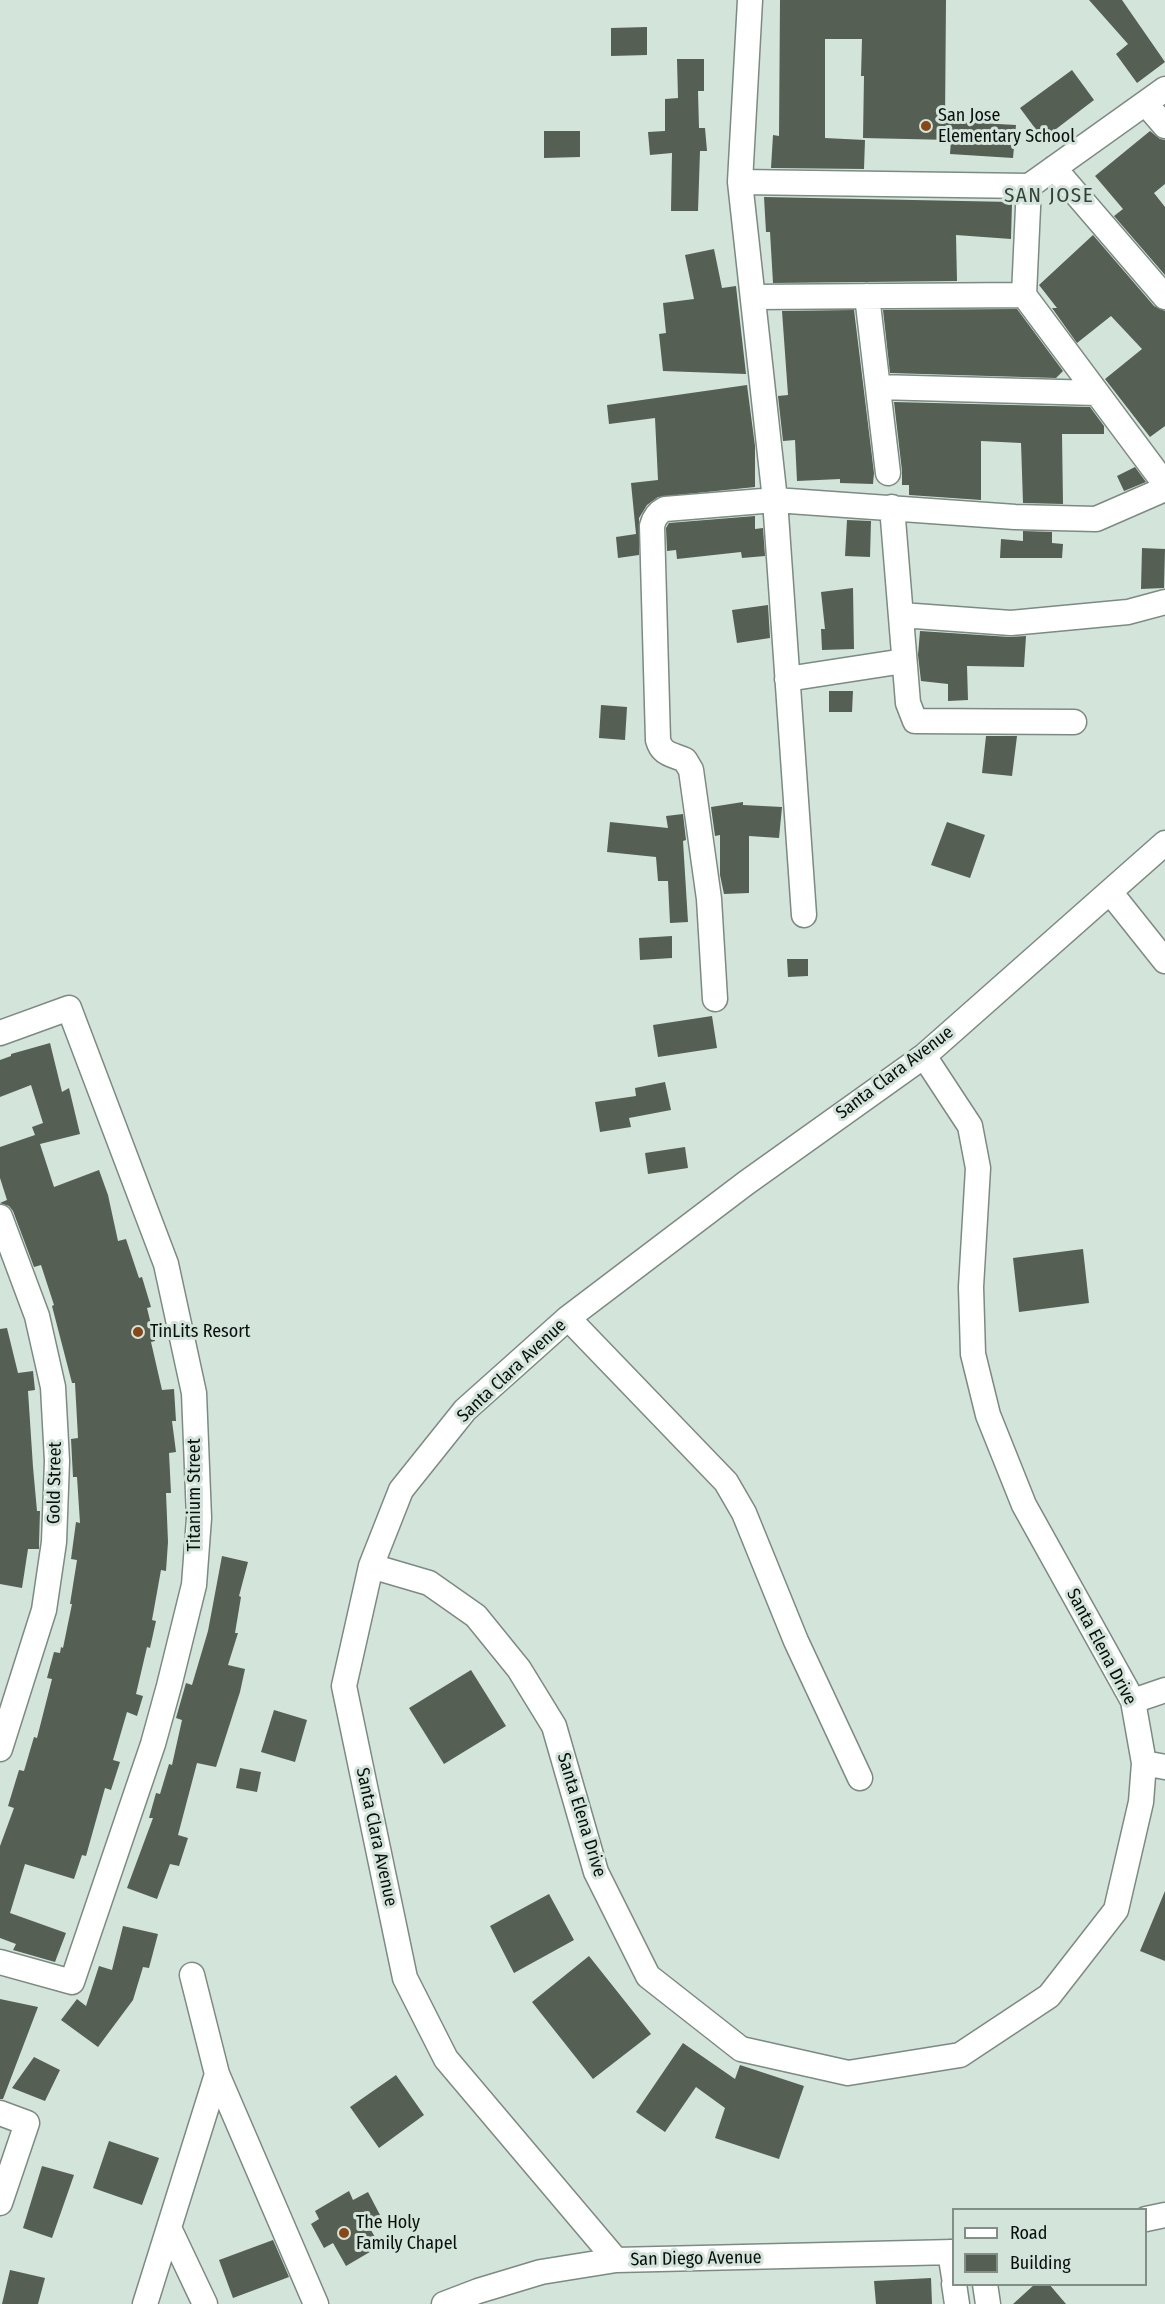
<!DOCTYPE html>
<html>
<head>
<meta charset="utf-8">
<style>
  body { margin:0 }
  #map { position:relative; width:1165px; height:2304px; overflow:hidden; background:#d3e4db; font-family:"Fira Sans Condensed",sans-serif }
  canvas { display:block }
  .legend { position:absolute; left:952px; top:2208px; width:195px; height:78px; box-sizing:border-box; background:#d3e4db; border:2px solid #828f88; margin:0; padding:8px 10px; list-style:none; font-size:18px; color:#090f0c }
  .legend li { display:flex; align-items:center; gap:12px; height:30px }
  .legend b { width:30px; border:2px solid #828f88 }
</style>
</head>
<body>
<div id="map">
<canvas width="1165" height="2304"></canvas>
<ul class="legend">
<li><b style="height:8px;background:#fff"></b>Road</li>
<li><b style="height:16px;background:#555f53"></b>Building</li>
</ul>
</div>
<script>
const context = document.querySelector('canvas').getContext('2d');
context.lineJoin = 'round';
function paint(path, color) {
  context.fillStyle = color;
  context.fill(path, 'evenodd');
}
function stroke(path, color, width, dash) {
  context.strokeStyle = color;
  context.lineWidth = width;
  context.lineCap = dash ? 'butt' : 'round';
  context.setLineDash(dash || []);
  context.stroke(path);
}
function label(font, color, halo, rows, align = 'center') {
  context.font = font + ' "Fira Sans Condensed",sans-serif';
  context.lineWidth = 6;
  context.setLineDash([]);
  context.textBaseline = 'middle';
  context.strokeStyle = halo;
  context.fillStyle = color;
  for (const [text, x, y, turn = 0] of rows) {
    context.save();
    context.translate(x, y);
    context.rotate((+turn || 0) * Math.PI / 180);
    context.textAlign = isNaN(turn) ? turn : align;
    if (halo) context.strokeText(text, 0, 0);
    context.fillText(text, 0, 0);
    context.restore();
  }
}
const building = new Path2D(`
  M780,0H946L945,121L1016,125L1013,158L950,154L951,140L863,138L864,76H861L862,39H825V138L865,140L864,169L771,168L773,135L779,136Z
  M1089,0H1122L1165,62L1137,83L1116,54L1128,44Z
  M647,27V55L611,56V28Z
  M677,59H704V91H698L699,128H705L707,151H700L698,211H671L672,153L650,155L648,132L665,131V99L678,98Z
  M1072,70L1094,100L1043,139L1020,108Z
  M544,131H580V157L544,158Z
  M1150,131L1160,139L1165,140V184L1154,193L1165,207V275L1114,216L1123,209L1095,176Z
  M764,197L1012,202L1011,239L956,235L957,281L773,283L770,232H766Z
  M1093,235L1154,306L1165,311V426L1150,437L1105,379L1142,349L1111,316L1077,343L1052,308H1057L1039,285Z
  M714,249L722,288L736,286L746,374L663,371L659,334L666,333L663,303L694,299L685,255Z
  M1017,309L1063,371L1056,378L890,373L883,310Z
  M854,310L874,473L873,484L840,483V479L797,481L795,440L783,441L778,396L788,395L782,311Z
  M747,385L755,446V487L658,497L647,505L639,518V555L618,558L616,537L636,534L631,483L658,480L655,418L609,424L607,405Z
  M894,402L1090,407L1104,426V434H1062L1063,504L1023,503L1021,443L981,441V500L909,495V485H902V471Z
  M1135,467L1146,482L1124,491L1117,476Z
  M755,516V529L763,528L765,556L742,558L741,552L677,559L676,550L667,551L666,528L669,523Z
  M847,520L871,521L870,557L845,556Z
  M1023,531L1052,532V543L1063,544L1062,558H1000L1001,539L1023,541Z
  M1142,548L1165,549L1164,588L1141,589Z
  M853,588L854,649L822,650L821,629H825L821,592Z
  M768,605L770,638L737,643L732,610Z
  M920,631L1010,637L1026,636L1024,667L967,666L968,700L948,701V684L921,681L918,655Z
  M829,691H853L852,712H829Z
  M601,705L627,707L625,740L599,738Z
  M986,736H1017L1012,776L982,773Z
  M743,802V805L782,807L779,838L749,836V893L724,894L720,875V835L715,836L711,807Z
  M683,814L686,840L683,841L688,922L670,923L668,881H658L656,857L607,852L610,822L668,828L666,816Z
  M947,822L985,835L970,878L931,865Z
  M672,936V958L640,960L639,938Z
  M787,959H808V976L788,977Z
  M712,1016L717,1048L658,1057L653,1025Z
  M50,1043L62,1092L69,1088L80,1134L40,1144L54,1187L99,1170L108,1195L118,1241L126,1239L139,1278L142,1277L151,1307L147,1308L155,1341L151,1342L162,1390L174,1389L176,1421H172L176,1452L169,1453L171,1493H166L168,1542L166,1571L161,1570L152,1620L156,1621L150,1648L147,1647L136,1694L143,1696L137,1716L127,1712L113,1760L120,1762L111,1790L105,1788L86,1856L82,1855L74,1879L25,1864L10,1913L66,1933L55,1962L13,1950L16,1944L0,1938V1846L14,1808L8,1806L19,1770L24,1771L34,1737L37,1738L52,1679L47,1678L54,1652L60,1653L61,1647L63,1648L72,1604H70L77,1560L71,1559L76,1522L80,1523L77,1477H73L71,1439L78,1438L75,1383H72L52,1306L54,1305L41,1265L34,1267L13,1211L9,1206L0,1203L7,1200L0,1178V1147L35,1135L32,1127L43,1123L31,1085L0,1097V1060L11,1056V1054Z
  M665,1082L671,1110L629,1118L631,1127L600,1132L595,1102L636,1096L635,1088Z
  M685,1147L688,1168L648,1174L645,1153Z
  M1083,1249L1089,1303L1019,1312L1013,1258Z
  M7,1328L18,1373L33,1371L35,1390L28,1391L33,1467L37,1511H40L39,1544V1549H28L22,1588L0,1584V1329Z
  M222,1556L248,1562L239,1596L241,1597L235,1633H238L228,1665L245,1669L240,1692L216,1767L197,1763L178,1835L188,1838L179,1866L170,1864L157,1899L127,1888L153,1818H149L156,1793L160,1794L169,1764L172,1765L182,1720L176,1718L186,1683L192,1685L208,1631Z
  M471,1670L506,1726L444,1764L409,1708Z
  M274,1710L307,1720L295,1762L261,1752Z
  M240,1768L261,1772L257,1792L236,1788Z
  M1165,1891V1961L1140,1951Z
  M549,1894L574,1940L514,1973L490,1926Z
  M123,1926L158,1934L149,1968L143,1967L133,2000L98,2047L61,2020L77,1999L86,2006L99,1966L112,1970Z
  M589,1956L651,2034L593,2079L532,2002Z
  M0,1999L38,2007L3,2099H0Z
  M683,2043L735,2079L740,2065L804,2086L779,2159L715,2138L725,2108L696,2087L665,2132L636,2112Z
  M34,2057L60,2070L45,2101L12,2088Z
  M396,2075L424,2115L379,2148L350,2107Z
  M109,2141L159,2158L142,2205L93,2188Z
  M42,2166L74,2175L52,2238L23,2228Z
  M349,2191L353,2200L368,2192L380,2215L367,2223L380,2246L346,2266L333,2243L324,2248L311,2224L319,2219L315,2211Z
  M273,2240L289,2277L233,2298L219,2260Z
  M10,2270L45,2278L38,2304H2Z
  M931,2278L932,2304H876L874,2281Z
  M1035,2284H1049L1066,2304H1013Z`);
const minor = new Path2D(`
  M750,0L740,182L775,500L804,915
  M1146,104L1165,126
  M1054,168L1165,297
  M740,182L1029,186L1165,89
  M1029,186L1024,295L1165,484
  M867,296L888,473
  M754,297L1024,295
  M878,387L1097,393
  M892,507L908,703L915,721L1074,722
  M901,615L1011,623L1128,612L1165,602
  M787,679L904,661
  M1110,892L1165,961
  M715,999L709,899L691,770L685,760C672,754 662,755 658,740L652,526C654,518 657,513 665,509L775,500L1015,517L1096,519L1165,489
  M0,1033L69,1008L166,1264L194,1393L199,1518L194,1585L169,1686L153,1744L72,1982L0,1962
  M0,1217L37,1316L53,1387L57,1461L54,1542L44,1610L0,1749
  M568,1318L726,1482L744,1513L796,1641L860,1778
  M371,1566L429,1583L476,1616L519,1669L554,1726L596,1872L648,1976L741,2049L848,2073L960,2055L1049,1996L1116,1910L1141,1802L1144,1763L1133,1701L1024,1505L988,1415L973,1354L971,1287L978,1168L970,1126L924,1056
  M1133,1701L1165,1690
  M1144,1763L1165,1767
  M217,2074L316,2304
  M0,2113L27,2123L0,2203
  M1146,2219L1165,2215
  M169,2228L205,2304
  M950,2252L954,2277
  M616,2260L446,2059L405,1978L344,1686L371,1566L401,1490L465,1410L568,1318L746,1183L924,1056L1165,843
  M954,2284L957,2304
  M985,2284L988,2304
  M145,2304L217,2074L192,1975
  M444,2304L478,2291L541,2272L616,2260L954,2252`);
const markers = [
  [926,126,6,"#894715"],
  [138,1332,6,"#894715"],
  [344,2233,6,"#894715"]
];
const poiNames = [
  ["San Jose",938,116],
  ["Elementary School",938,137],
  ["TinLits Resort",150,1332],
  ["The Holy",356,2223],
  ["Family Chapel",356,2244]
];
const streetNames = [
  ["Santa Clara Avenue",895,1073,-37],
  ["Santa Clara Avenue",512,1371,-43],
  ["Gold Street",55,1483,-89],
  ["Titanium Street",195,1495,-90],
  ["Santa Elena Drive",1101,1647,62],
  ["Santa Elena Drive",581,1815,73],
  ["Santa Clara Avenue",376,1837,78],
  ["San Diego Avenue",696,2259,-1]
];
const quarterNames = [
  ["SAN JOSE",1049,196]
];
paint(building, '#555f53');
stroke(minor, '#7b8b82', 27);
stroke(minor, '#fff', 24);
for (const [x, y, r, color] of markers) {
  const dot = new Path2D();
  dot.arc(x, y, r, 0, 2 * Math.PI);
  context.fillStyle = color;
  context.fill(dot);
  stroke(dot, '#d3e4db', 2);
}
label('18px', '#090f0c', '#d3e4db', poiNames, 'left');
label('18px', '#090f0c', '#d3e4db', streetNames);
context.letterSpacing = '1.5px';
label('21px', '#34423a', '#d3e4db', quarterNames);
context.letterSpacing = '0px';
</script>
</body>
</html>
